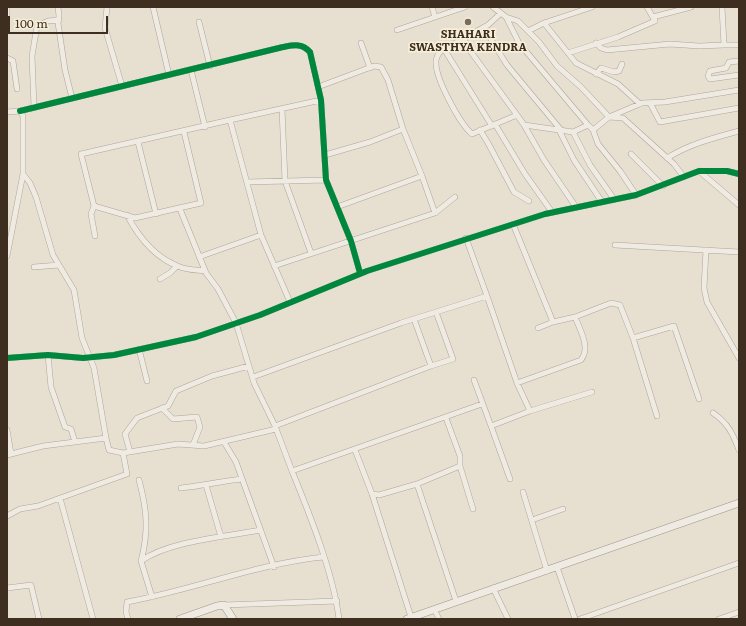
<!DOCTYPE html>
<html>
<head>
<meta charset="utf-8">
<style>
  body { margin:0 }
  #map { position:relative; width:746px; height:626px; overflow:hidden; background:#e7e0d1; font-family:Literata,serif }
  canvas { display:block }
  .frame { position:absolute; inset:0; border:8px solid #3d2e20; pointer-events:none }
  .scale { position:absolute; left:8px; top:16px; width:100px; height:18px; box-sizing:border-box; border:2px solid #3d2e20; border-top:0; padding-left:5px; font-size:12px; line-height:14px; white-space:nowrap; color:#3d2e20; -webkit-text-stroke:3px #f7eed8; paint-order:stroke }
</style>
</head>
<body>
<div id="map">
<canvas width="746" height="626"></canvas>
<div class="frame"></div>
<div class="scale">100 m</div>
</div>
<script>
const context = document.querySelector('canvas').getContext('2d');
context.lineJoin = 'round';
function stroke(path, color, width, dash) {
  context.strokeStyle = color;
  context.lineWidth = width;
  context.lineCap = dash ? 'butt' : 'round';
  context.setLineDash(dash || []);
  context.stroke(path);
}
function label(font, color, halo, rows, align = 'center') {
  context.font = font + ' Literata,serif';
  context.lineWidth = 3.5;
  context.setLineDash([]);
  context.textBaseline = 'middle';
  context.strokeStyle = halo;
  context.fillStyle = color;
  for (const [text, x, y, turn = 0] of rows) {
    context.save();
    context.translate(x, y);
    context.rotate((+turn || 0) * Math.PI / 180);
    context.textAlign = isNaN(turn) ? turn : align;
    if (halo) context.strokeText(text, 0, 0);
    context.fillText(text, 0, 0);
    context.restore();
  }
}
const street = new Path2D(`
  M58,7L59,16L58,23L65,70L72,98
  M107,7L105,28L122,86
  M153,7L169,75
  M432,7L435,17
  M493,7L506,17L518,21L539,42L557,66L581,87L609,117L623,118L674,164L684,177
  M722,7L724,45H739
  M7,9V22
  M501,13L488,25L441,51C438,54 436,58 436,62C435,78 460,124 472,134L517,115L524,125L573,132L588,125L593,130L609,117L642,103L665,102L739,90
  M506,17L519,43L588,125
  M653,17L691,7
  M199,22L210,66
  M544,23L576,63L618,84L640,104
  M484,28L507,65L561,130
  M397,30L465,7
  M528,31L544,23L592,7
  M463,38L471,52L517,115
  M361,43L370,68
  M596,43L601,48L607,50L670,44L699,46L724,45
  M444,49L492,126
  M568,53L618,37L655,21L647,7
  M7,58L13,61L17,89
  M739,61L729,62L726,68L710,71L708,76L710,79L739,75
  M191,70L205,127
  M596,74L601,68L614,72L619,71L622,64
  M318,87L374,66L381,67L388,80L403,129L422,176
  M650,103L660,122L739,108
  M34,107L32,56L37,26L48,21L59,20
  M282,109L285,181L311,253
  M20,111L283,47C294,45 302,43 310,52L321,100L326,180L351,241L360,273
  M7,112L20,111L23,116V174L7,256
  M495,124L525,174L552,212
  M524,125L544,160L576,207
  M480,130L488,143L514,192L529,201
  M559,130L574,160L602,202
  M593,130L598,144L620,171L636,195
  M184,132L201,203L135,218L94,206L81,154L230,120
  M573,132L590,165L614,199
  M138,142L156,214
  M631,154L663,186
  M325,155L370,142L403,129
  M667,158C690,144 713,138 739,131
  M699,171L739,205
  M247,182L326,180
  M94,206L91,214L95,236
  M337,207L422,176L435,213
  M180,209L206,273L218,289L236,323L254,383L275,426L292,471
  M127,215C139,238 155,258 180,267C187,270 197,270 205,271
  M513,224L553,322L575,317L611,303L620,305L633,338L657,416
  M615,245L739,252
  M706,250L704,288L707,302L739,358
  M199,257L261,235
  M274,266L435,213L455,197
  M34,267L59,265
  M160,279L170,273L177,266
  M487,296L517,383L530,411L592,392
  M290,302L261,235L230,120L321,100
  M414,319L431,366
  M538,328L553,322
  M633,338L674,326L699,399
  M139,349L147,381
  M48,355L51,387L65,427L71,429L75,442
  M7,358L48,355L83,358L114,355L196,337L260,315L367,271L545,214L636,195L699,171H727L739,174
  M253,377L401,323L487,296L466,238
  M474,380L491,426L530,411
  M517,383L581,360C591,348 580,330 575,317
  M162,408L173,419L197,417L200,427L193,445
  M713,413C728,423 733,434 739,450
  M275,426L431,366L453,359L436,312
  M491,426L510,479
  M7,430L11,454L7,455
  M106,438L109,450L123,453
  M224,442L236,462L274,567
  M355,450L372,494L379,495L417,484L460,466V456L446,418
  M130,452L125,434L137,418L168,406L176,391L212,376L249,366
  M11,454L43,446L106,438L94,368L82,338L74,290L53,255L36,197L30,183L23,174
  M460,466L473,509
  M139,480C147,510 149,531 141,561
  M417,484L456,601
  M206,485L221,537
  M181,488C202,486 221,481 242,479
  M523,492L547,571
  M372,494L411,617
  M60,498L93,619
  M7,516L20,509L38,506L127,474L123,453L178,444L204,446L276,429
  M532,520L563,509
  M557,567L575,619
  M7,588L31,585L39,619
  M493,588L508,619
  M152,597L141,561C169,541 225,537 260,530
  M224,605L337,601
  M434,609L439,619
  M128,619L126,612L127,602C193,590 256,564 323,557
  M339,619C333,572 310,515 292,471L482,404
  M580,619L739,563
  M719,619L739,612`);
const secondary = new Path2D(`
  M180,619L217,606L224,605L233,619
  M407,619L739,503`);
const cycleway = new Path2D(`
  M20,111L283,47C294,45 302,43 310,52L321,100L326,180L351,241L360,273
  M7,358L48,355L83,358L114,355L196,337L260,315L367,271L545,214L636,195L699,171H727L739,174`);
const markers = [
  [468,22,4,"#786c5e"]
];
const poiNames = [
  ["SHAHARI",468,35],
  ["SWASTHYA KENDRA",468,48]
];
stroke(street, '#ada599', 6);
stroke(secondary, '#9c958a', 8);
stroke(street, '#efebe3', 5);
stroke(secondary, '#efebe3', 7);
stroke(cycleway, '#00873e', 6);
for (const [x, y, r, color] of markers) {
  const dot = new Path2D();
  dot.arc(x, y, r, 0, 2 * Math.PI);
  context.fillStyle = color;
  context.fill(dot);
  stroke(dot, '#f7eed8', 1.5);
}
label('bold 11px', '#3d2e20', '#f7eed8', poiNames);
</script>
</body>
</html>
